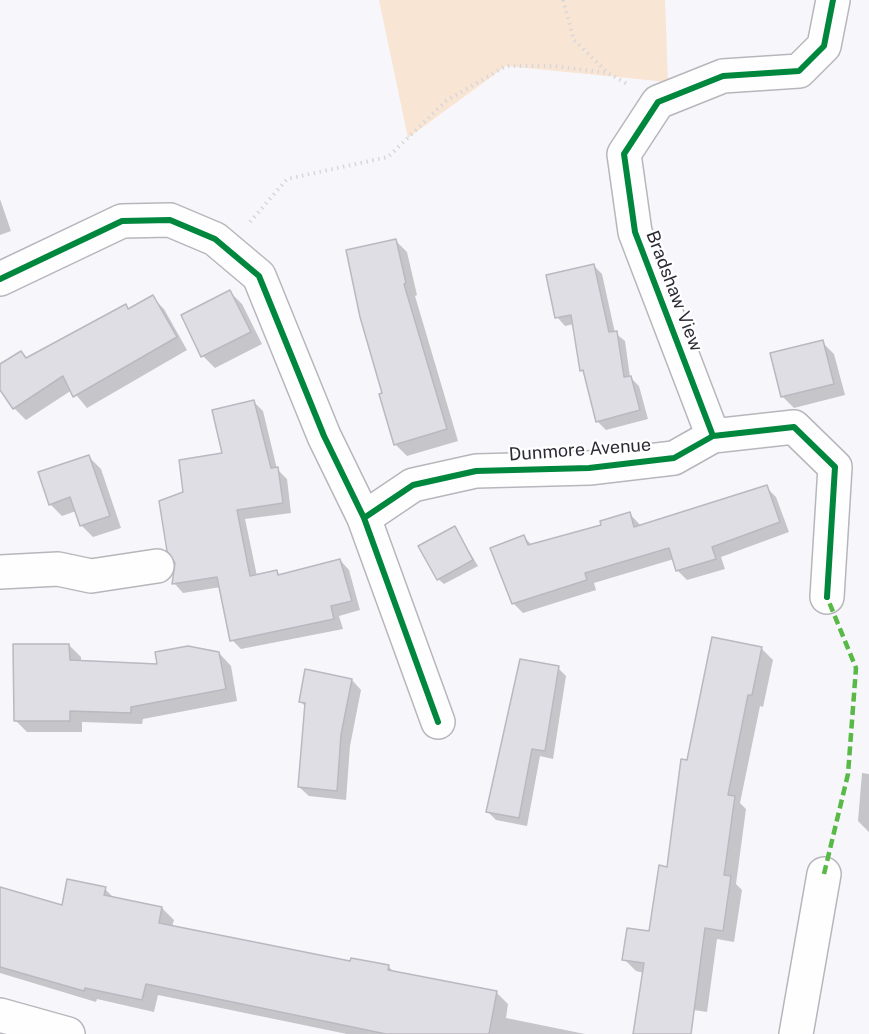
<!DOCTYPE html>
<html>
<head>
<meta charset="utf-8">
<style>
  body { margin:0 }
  canvas { display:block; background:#f7f6fb }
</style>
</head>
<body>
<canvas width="869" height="1034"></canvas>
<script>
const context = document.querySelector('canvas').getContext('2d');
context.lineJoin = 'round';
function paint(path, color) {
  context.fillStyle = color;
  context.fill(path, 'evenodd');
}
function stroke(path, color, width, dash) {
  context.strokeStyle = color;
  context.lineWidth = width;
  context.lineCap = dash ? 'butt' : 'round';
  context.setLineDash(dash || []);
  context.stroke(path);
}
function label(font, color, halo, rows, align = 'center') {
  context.font = font + ' "Public Sans",sans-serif';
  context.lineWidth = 4.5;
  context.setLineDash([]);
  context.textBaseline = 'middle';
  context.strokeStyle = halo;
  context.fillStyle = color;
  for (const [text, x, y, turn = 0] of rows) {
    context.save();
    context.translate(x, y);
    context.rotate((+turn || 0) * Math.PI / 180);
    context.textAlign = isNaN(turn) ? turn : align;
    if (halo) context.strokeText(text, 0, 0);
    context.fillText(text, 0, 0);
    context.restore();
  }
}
const green = new Path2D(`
  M379,0H665L668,82L506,66L408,138Z`);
const shadow = new Path2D(`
  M0,199L11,231L0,235Z
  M395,240L407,252L417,295L415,296L458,441L407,456L395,444L384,394Z
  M594,266L602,274L615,333L625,341L630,377L639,386L648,419L606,430L597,421L585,374L582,370L574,324L565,326L557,317Z
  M230,292L242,304L262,344L215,368L203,356Z
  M152,297L164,309L187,350L87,408L72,390L26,420L14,408L0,387V366L21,352L28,359L126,306L129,310Z
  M822,342L834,354L845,395L794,408L782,396Z
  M254,402L263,411L277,469L287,479L291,513L245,519L257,576L276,571L281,576L340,560L349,570L360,610L339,616L343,629L241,649L232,640L221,587L183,593L174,583L185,493L224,454Z
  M89,457L101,469L121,528L93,537L81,525L76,511L62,516L50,504Z
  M766,487L776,497L789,532L721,557L725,569L687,580L677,570L674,559L594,583L596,590L523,613L513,603L523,536L532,545L603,526L630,514L641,526Z
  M455,528L478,566L444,584L438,579Z
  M69,645L81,657V662L159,665L219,653L231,666L237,701L143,719L142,724L82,722V732H27L15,720Z
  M761,648L773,660L763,707L760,706L740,803L746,809L736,884L742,890L734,942L717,939L707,1012L653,1004L644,973L636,971L624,959L651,933L669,868L688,762Z
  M558,668L566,676L553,759L540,756L527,826L496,820L488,812Z
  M352,680L361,690L350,746L346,800L309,796L299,787L306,707L301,702Z
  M862,773L869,774V832L858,821Z
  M0,888L63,907L105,889L115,899L162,908L174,920L172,927L352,963L388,966L395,973L496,992L508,1004L506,1018L585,1034H347L158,995L154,1012L97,999L96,1002L0,973Z`);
const building = new Path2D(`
  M396,239L406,283L404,284L447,429L394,445L379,394L382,393L360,317L346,250Z
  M594,264L609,332L617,331L624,377L631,376L640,410L596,422L583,370L580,371L571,315L555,318L546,275Z
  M230,290L251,332L201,357L181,315Z
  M153,295L177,337L73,397L63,376L13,409L0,390V364L21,351L26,358L126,304L128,309Z
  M823,340L834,384L781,397L770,353Z
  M254,400L271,468L278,467L283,503L237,510L250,576L277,570L278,575L340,559L352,601L331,606L334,619L230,641L217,577L172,584L175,563L167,551L159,501L183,492L179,460L222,453L212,410Z
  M89,455L110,516L80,526L70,497L49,505L38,472Z
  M767,485L780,522L712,547L716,559L676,571L669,548L585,573L587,580L512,604L490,548L524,535L528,545L601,525L600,521L630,512L634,527Z
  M455,526L473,560L437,580L418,546Z
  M712,637L762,647L752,695H748L728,795L735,796L724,875L731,876L723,931L705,928L691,1034H633L644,963L622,960L627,928L649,931L659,865L667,867L681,759L687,760Z
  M13,644H69L70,660L157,664L155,652L188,646L219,652L226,689L131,707V713L70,711V721H14Z
  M520,659L559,666L545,751L532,749L519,818L486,812Z
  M305,669L352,679L341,735L337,791L298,787L305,703L299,702Z
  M67,879L106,887L104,895L162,907L159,923L350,961L351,958L389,965L388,970L497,991L489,1034H386L146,984L142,1000L85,988L84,991L0,967V887L62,905Z`);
const path = new Path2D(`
  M563,0L574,40L608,73L627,84
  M250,222L287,179L388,157L446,101L506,66H553L608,73`);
const minor = new Path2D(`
  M0,279L122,221L170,220L215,239L259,276L324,436L364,518L438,722
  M713,436L635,232L624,154L658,102L723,76L799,71L824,46L833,0
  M364,518L413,485L476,471L589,468L674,458L713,436L794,427L835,467L827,597
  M0,572L58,569L91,576L157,566
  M0,1015L68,1034
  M796,1034L824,874`);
const quiet = new Path2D(`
  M824,874L848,774L856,668L827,597`);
const cycleway = new Path2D(`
  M0,279L122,221L170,220L215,239L259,276L324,436L364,518L438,722
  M713,436L635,232L624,154L658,102L723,76L799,71L824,46L833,0
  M364,518L413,485L476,471L589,468L674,458L713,436L794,427L835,467L827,597`);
const streetNames = [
  ["Bradshaw View",674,291,69],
  ["Dunmore Avenue",580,450,-4]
];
paint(green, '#f9e5d3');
paint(shadow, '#0003');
paint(building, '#e0dee5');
stroke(building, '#bab8c0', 1.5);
stroke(minor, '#b7b6bc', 36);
stroke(path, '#d8d7da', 4, [1.5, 4.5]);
stroke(minor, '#fefefe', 33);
stroke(quiet, '#58b947', 4.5, [9, 4.5]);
stroke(cycleway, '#00873e', 6);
label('18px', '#2e2b35', '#fff', streetNames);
</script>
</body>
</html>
